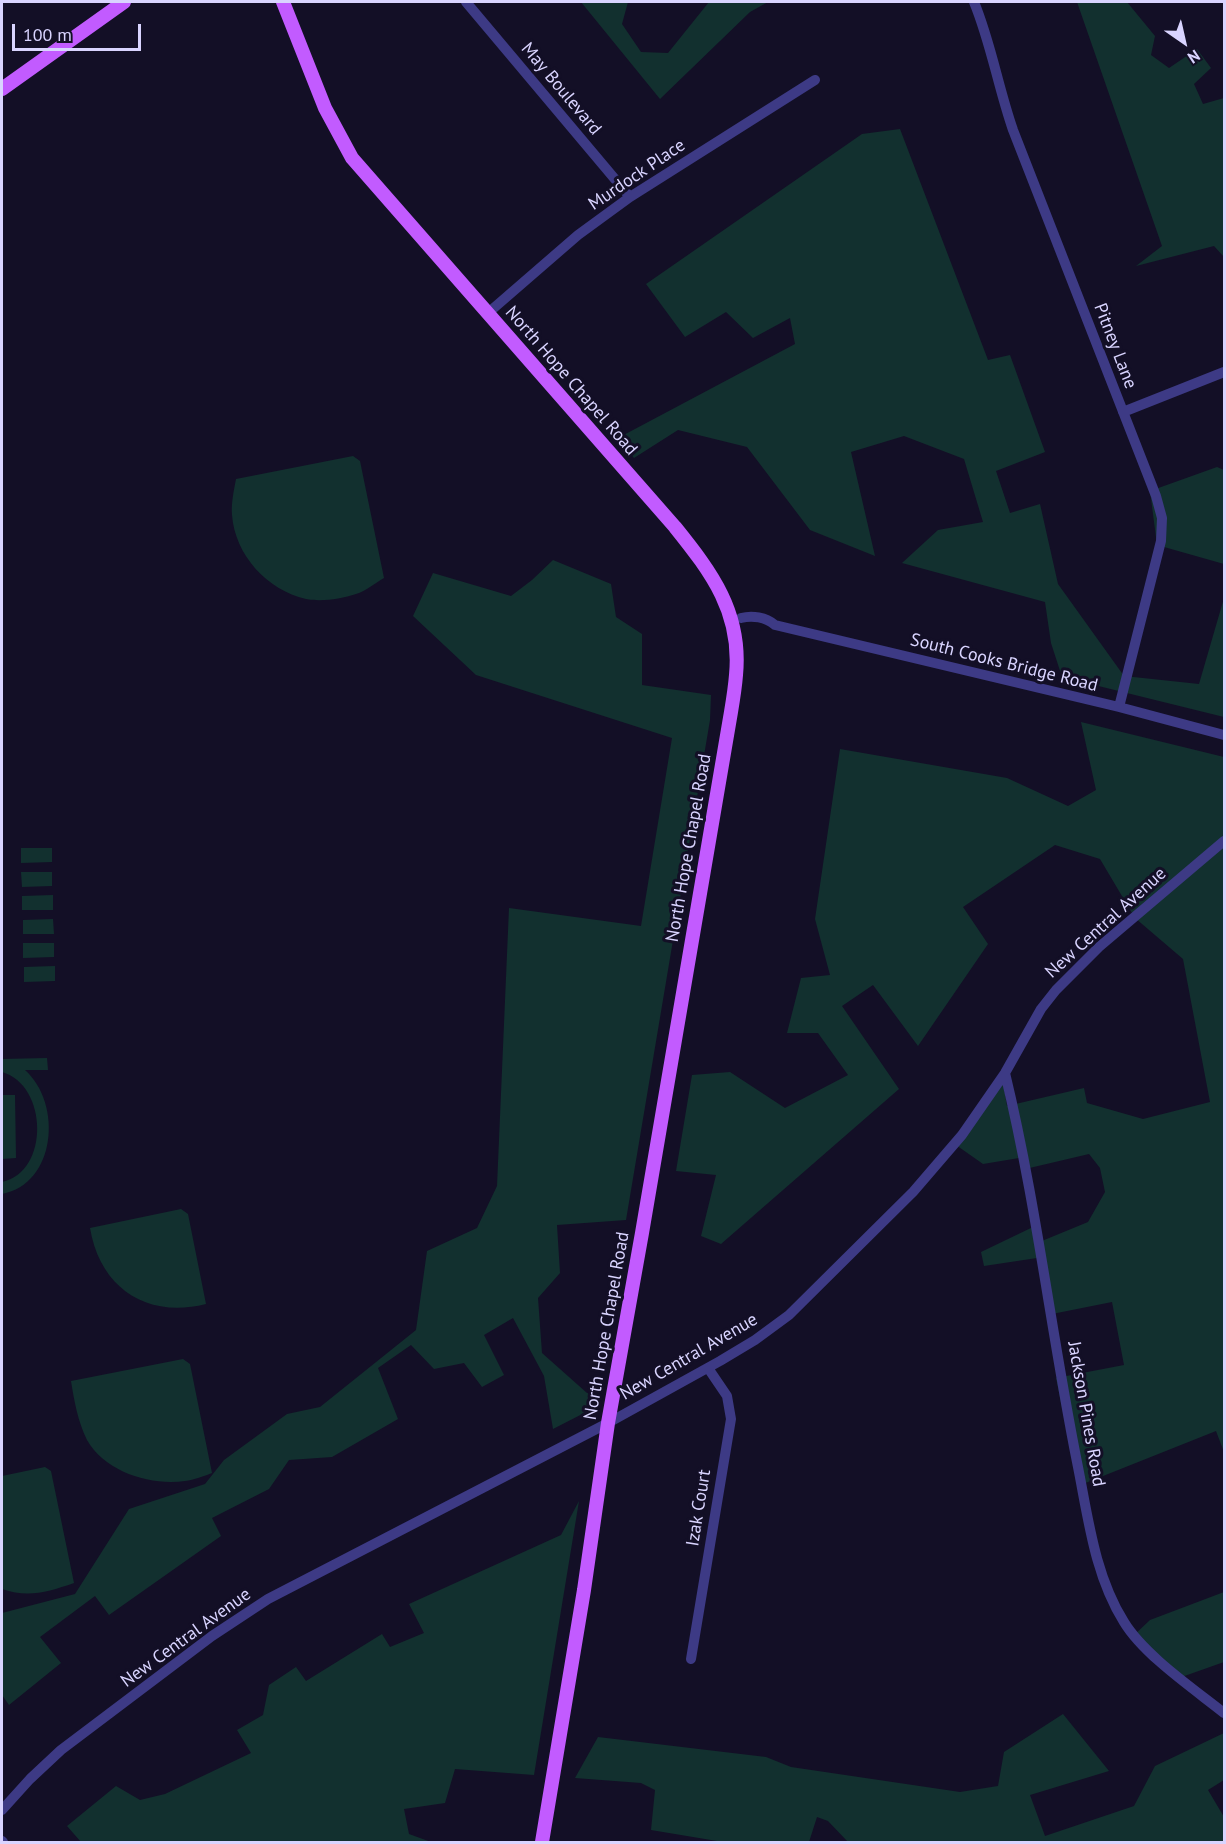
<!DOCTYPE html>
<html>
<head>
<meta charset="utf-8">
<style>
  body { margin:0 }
  #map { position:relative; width:1226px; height:1844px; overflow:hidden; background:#130f26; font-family:"PT Sans",sans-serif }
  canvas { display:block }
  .frame { position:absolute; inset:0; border:3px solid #d9d4ff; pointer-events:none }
  .north { position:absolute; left:1154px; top:12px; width:60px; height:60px; -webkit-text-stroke:4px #130f26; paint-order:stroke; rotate:146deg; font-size:16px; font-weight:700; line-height:24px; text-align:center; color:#d9d4ff }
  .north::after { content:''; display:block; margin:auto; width:21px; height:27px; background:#d9d4ff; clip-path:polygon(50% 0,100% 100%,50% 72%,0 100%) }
  .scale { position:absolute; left:12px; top:24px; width:129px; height:27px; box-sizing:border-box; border:3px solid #d9d4ff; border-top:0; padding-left:8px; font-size:18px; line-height:21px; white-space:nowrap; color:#d9d4ff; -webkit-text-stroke:4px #130f26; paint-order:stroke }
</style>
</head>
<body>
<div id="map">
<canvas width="1226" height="1844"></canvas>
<div class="frame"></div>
<div class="north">N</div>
<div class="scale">100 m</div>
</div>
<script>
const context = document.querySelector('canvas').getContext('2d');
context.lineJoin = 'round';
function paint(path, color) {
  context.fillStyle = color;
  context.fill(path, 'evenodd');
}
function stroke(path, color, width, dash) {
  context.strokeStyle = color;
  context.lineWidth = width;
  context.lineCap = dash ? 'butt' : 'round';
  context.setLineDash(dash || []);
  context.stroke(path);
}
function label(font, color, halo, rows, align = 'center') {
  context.font = font + ' "PT Sans",sans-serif';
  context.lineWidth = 6;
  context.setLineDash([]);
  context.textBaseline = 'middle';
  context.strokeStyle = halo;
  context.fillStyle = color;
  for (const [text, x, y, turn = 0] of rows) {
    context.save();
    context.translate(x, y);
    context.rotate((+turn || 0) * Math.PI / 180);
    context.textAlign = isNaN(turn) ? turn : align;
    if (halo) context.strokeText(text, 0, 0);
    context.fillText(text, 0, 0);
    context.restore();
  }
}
const green = new Path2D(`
  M581,2H628L622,24L641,52L668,53L709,2H768L750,12L660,99Z
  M1077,2H1127L1155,36L1151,55L1169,68L1197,49L1211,68L1194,84L1203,104L1224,98V257L1214,246L1136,266L1162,246Z
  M900,129L988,360L1010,355L1045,452L996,471L1010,513L1040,504L1058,584L1124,676L1199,684L1224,598V717L1062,677L1051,643L1045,602L902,563L938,530L983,522L964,459L904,436L851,452L875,556L810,530L747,447L678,430L634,458L618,438L795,344L790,318L753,338L726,312L685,337L646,284L862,134Z
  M353,456L360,461L384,578C375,583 366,591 356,594C341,599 321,602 306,599C267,590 235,555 232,515C231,503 234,490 236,479Z
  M1217,467L1224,470V564L1157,545L1150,491Z
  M553,560L611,584L616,617L642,634V685L711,695L710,720L626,1220L557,1225L560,1273L538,1298L542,1353L587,1393L597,1395L594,1408L553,1429L544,1376L513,1318L484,1335L504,1375L482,1387L464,1363L434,1369L411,1345L378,1368L398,1419L332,1457L289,1460L269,1489L212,1518L221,1536L109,1615L95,1596L40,1637L61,1663L9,1705L2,1695V1613L75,1594L129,1509L205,1484L224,1460L287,1414L320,1407L416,1330L427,1251L477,1228L497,1186L509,908L641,926L672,738L476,675L413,616L433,573L511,596L532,580Z
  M1081,722L1224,757V1452L1216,1431L1078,1486L1056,1378L1124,1365L1112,1302L1047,1315L1037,1258L984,1266L981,1252L1033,1227L1037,1243L1088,1222L1105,1192L1100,1168L1089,1154L1021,1170L1019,1158L983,1164L956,1145L1002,1075L1007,1106L1084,1088L1087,1103L1143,1119L1210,1102L1183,959L1135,918L1100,859L1055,845L963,907L988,944L918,1046L873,985L842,1006L899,1089L721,1244L701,1236L716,1175L676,1171L692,1075L730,1072L785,1108L848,1075L818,1033H787L801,978L830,975L815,919L840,749L1007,778L1068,806L1096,790Z
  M21,848H52V862L21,863Z
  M21,872H52V886L22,887Z
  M53,895V910H22V896Z
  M53,919L54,934H23V920Z
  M23,943H54V957L23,958Z
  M55,966V981L24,982V967Z
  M47,1058L48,1070H25C63,1104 56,1184 2,1194V1182C50,1172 48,1085 2,1072V1059Z
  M2,1095H15L16,1158L2,1159Z
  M181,1209L188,1214L206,1304C147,1319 100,1288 90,1228Z
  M183,1359L190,1364L212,1473C204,1476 194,1480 185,1481C151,1486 105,1472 87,1440C78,1422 74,1400 71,1381Z
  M45,1467L51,1471L74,1583C48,1592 28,1598 2,1589V1476Z
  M579,1501L534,1775L455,1769L445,1803L404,1809L409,1834L431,1842H81L67,1826L116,1786L140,1800L165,1794L251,1753L237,1730L263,1715L269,1685L296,1667L306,1681L382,1634L390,1647L424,1633L409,1604L561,1535Z
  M1224,1592V1662L1176,1679L1132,1637L1150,1620Z
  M1063,1714L1109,1771L1030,1795L1045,1836L1134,1806L1155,1766L1224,1733V1780L1208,1790L1224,1817V1842H848L828,1821L817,1817L809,1842H723L651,1830L655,1790L641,1783L575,1778L598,1737L766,1757L791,1767L960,1792L998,1786L1004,1752Z`);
const minor = new Path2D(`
  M466,2L630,197
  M974,2C991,43 998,87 1013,130L1156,496L1162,518L1161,541L1119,707
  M488,313L578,235L630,197L815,80
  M1123,412L1224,372
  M741,618C752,615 766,617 775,625L1119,707L1224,735
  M1005,1073C1036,1201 1051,1332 1077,1462C1088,1516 1094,1574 1124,1622C1144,1655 1194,1689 1224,1713
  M691,1659L731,1419L727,1396L708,1368
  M2,1810L30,1779L61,1750L212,1636L268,1599L608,1423L720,1361L755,1340L789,1315L913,1192L962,1135L1005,1073L1041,1009L1056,990L1099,947L1224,841
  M2,1841L3,1842`);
const major = new Path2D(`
  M283,2L325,108L352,158L675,527C712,573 742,613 736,675C735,688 733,700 731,712L642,1233L608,1423L584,1590L542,1842
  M2,89L124,2`);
const streetNames = [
  ["May Boulevard",561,89,50],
  ["Murdock Place",637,175,-34],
  ["Pitney Lane",1115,346,69],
  ["North Hope Chapel Road",571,381,49],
  ["South Cooks Bridge Road",1004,663,14],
  ["North Hope Chapel Road",689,848,-80],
  ["New Central Avenue",1106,923,-42],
  ["North Hope Chapel Road",607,1326,-80],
  ["New Central Avenue",689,1357,-30],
  ["Jackson Pines Road",1086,1414,80],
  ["Izak Court",699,1508,-81],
  ["New Central Avenue",186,1638,-36]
];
paint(green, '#12302f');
stroke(minor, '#3d3a85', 10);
stroke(major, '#c25bff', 14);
label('18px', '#d9d4ff', '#130f26', streetNames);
</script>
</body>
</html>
